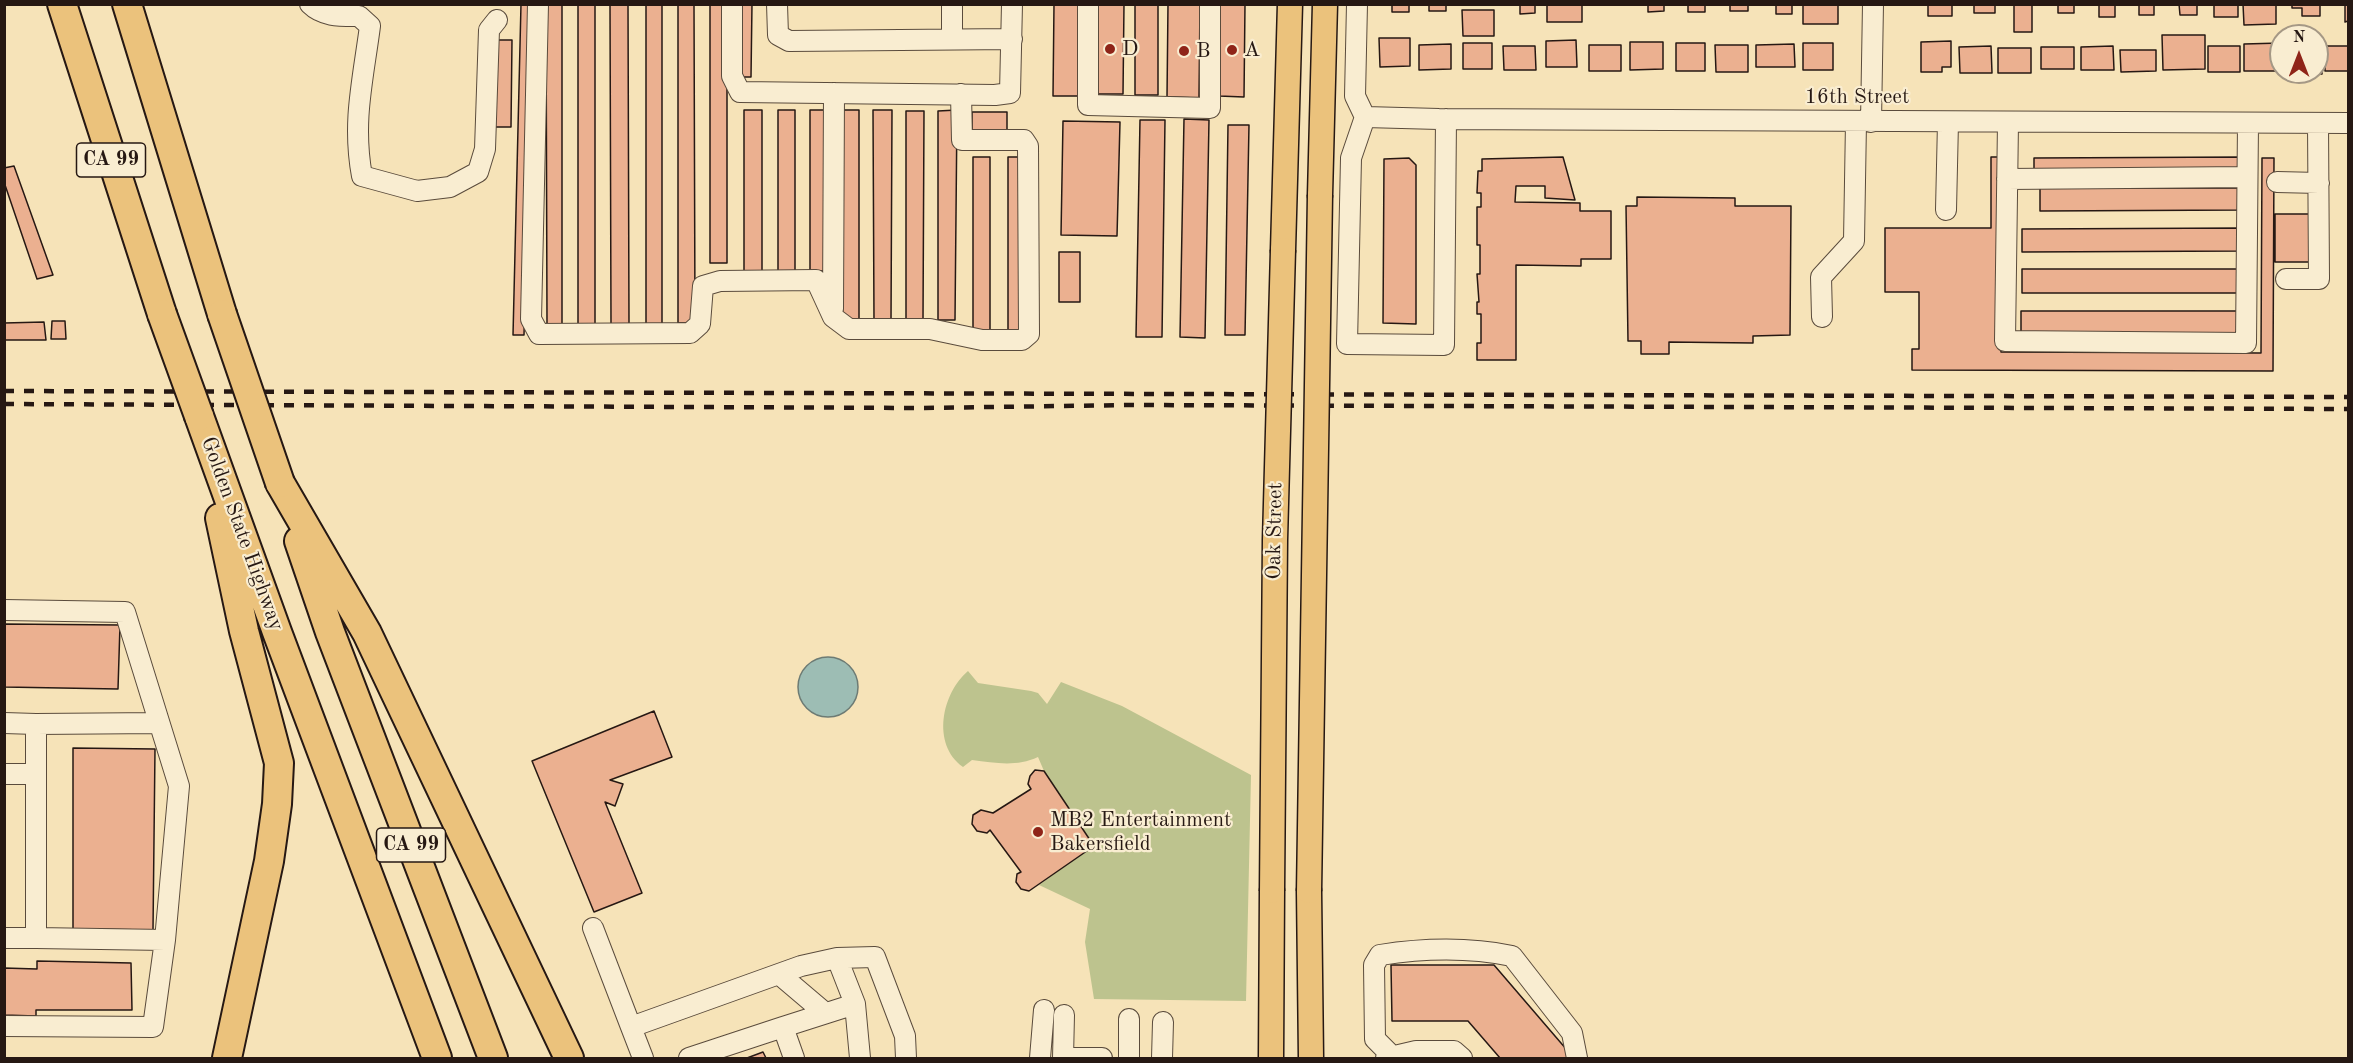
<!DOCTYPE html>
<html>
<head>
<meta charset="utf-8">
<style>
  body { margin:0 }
  #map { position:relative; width:2353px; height:1063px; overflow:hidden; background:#f6e3b8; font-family:"Old Standard TT",serif }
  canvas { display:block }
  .frame { position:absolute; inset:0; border:6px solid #261813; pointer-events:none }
  .north { position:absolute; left:2269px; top:24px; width:60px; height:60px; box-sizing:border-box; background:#f9edd1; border:2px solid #a59885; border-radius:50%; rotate:0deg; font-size:16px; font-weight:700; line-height:24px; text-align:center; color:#261813 }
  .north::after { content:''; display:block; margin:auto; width:21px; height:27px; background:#8f2418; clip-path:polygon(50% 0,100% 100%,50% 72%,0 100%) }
</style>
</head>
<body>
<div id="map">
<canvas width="2353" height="1063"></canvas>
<div class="frame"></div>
<div class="north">N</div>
</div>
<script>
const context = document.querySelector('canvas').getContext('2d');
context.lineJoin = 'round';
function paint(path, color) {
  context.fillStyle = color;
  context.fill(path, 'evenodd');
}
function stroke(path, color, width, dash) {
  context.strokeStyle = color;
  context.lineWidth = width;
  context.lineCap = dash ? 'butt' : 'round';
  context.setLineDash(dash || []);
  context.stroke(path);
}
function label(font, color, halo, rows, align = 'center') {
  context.font = font + ' "Old Standard TT",serif';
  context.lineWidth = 4.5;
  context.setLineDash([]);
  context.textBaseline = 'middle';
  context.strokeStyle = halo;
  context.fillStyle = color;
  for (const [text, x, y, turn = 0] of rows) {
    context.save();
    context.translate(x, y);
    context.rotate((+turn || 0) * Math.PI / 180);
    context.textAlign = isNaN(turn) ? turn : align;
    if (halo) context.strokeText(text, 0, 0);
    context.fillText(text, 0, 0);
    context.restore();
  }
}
const green = new Path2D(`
  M968,671L978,683L1031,691L1038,693L1047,704L1061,682L1122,706L1251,775L1246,1001L1094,999L1085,942L1090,909L1039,885L1094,845L1044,771L1038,757C1016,767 996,763 972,760L963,767C931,744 942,693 968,671Z`);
const water = new Path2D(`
  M798 687a30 30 0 1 1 60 0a30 30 0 1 1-60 0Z`);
const building = new Path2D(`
  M521,4H532L524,335H513Z
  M546,4H562V324H547Z
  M578,4H595V325H578Z
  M610,4H628L629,324H611Z
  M646,4H662V325H646Z
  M678,4H694L695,323H678Z
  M742,4H752L751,77H741Z
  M1054,4H1083V96H1053Z
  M1096,4H1124L1123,94H1096Z
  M1135,4H1158V95H1135Z
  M1168,4H1200L1199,98L1167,97Z
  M1220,4H1245L1244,97L1219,96Z
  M1392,4H1409V12H1392Z
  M1429,4H1446V11H1429Z
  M1520,4H1535V13L1520,14Z
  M1547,4H1582V22H1547Z
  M1648,4H1664V11L1648,12Z
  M1688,4H1705V12H1688Z
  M1730,4H1748V11H1730Z
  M1776,4H1792V14H1776Z
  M1803,4H1838V24H1803Z
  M1928,4H1952V16H1928Z
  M1974,4H1995V13H1974Z
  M2014,4H2032V32H2014Z
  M2058,4H2074V13H2058Z
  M2099,4H2115V17H2099Z
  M2139,4H2154V15H2139Z
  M2179,4H2197V15H2180Z
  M2214,4H2238V17H2214Z
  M2243,4H2276V24L2244,25Z
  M2292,4H2320V16H2302V8H2292Z
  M2345,4H2348V21L2345,22Z
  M710,5H727V263H710Z
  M1462,10H1494V36H1463Z
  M2162,35H2205V69L2163,70Z
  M1379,38H1410V66L1380,67Z
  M496,40H512L511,127H495Z
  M1576,40L1577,67H1546V41Z
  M1951,41V67H1942V72H1921V42Z
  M1630,42H1663V69L1630,70Z
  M1463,43H1492V69H1463Z
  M1676,43H1705V71H1676Z
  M1803,43H1833V70H1803Z
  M2281,43V71H2244V44Z
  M1451,44V69L1419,70V45Z
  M1794,44L1795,67H1756V45Z
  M1589,45H1621V71H1589Z
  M1715,45H1748V72H1716Z
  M1503,46H1535L1536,70H1504Z
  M1991,46L1992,73H1960L1959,47Z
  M2113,46L2114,70H2081V47Z
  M2208,46H2240V72H2208Z
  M2325,46H2348V71H2325Z
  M2041,47H2074V69H2041Z
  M1998,48H2031V73H1998Z
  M2120,50H2156V71L2121,72Z
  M2317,52H2321L2322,74H2287V72H2317Z
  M744,110H762V271H744Z
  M778,110H795V271H778Z
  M810,110H827V271H810Z
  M842,110H859V320H842Z
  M873,110H892L891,321H874Z
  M957,110L955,320H938V111Z
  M906,111H924L923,320H906Z
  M972,112H1007V135H972Z
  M1184,119L1209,120L1205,338L1180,337Z
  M1140,120H1165L1162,337H1136Z
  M1063,121L1120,122L1117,236L1061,235Z
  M1228,125H1249L1245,335H1225Z
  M973,157H990V334H973Z
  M1008,157H1025L1026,334H1008Z
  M1563,157L1575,200L1545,198V186H1516L1515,202L1580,203V211H1611V259H1581V266L1516,265V360H1477V343H1481V314H1477V302H1479L1477,274H1480V245H1477V207H1481V193H1477L1478,171H1482V159Z
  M1991,157H2002L2001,352L2261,353L2262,158H2274L2273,371L1912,370V349H1919V292H1885V228H1991Z
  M2244,157V170L2034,171V158Z
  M1409,158L1416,165V324L1383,323L1384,159Z
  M14,166L53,275L37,279L4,182V168Z
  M2040,188H2243V210L2040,211Z
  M1637,197L1735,198V206H1791L1790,335L1753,336V343L1669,342V354H1641V341H1628L1626,206H1637Z
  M2275,214H2315V262H2275Z
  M2243,228V251L2022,252V229Z
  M1059,252H1080V302H1059Z
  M2022,269H2243V293H2022Z
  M2021,311H2243V333H2021Z
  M52,321H65L66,339H51Z
  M44,322L46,340H4V323Z
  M4,624L120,625L118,689L4,687Z
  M654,711L672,757L610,780L623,784L615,806L605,802L642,893L594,912L532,761Z
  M73,748L155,749L153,930L73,929Z
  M1035,770L1044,771L1094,846L1029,891L1021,889L1016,882L1017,874L1021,872L990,830L987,833L977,831L972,824L973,815L981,810L993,813L1031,789L1028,784L1030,776Z
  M37,961L131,963L132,1010H36V1016L4,1015V968L37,969Z
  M1391,965H1494L1567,1050V1058H1500L1468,1021H1392Z
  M763,1052L766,1058H747Z`);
const minor = new Path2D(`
  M310,4C323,17 341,16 359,16L370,26C363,80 352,122 362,176L417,191L450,187L478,172L485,149L489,30L497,20
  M538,4L531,319L539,334L690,333L700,324L703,286L720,281L816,280L833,317L849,329H930L982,340H1022L1029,334L1028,146L1024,140H962L961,94
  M732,4V76L740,92L995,95L1010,93L1012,4
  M777,4L778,35L789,41L1012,39
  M952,4V39
  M1088,4V105L1210,108V4
  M1357,4L1355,96L1365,117L1351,158L1347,344L1444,345L1446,119
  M1365,117L1439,119L2348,123
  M1871,122L1873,4
  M2008,122L2005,341L2246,343L2248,123
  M2007,179L2247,177
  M2277,182L2319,183
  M1946,210L1948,122
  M2286,279H2319L2318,123
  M833,309L834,93
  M1822,317L1821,277L1854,241L1856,122
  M4,610L125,612L179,786L165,940
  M4,723L36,724V938H4
  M36,724L159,723
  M4,774H36
  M593,928L631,1027
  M837,958L855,1004L860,1058
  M779,974L825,1013
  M1129,1019V1058
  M4,1026L153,1027L165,940L36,938
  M643,1058L631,1027L801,966L837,958L875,957L905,1036L906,1058
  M689,1058L783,1027
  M794,1058L783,1027L855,1004
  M1040,1058L1044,1010
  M1063,1058L1064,1015
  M1063,1058H1102
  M1162,1058L1163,1022
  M1386,1058L1416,1051H1454L1462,1058
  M1394,1058L1375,1039L1374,965L1380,955C1425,948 1468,947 1512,956L1572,1033L1577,1058`);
const major = new Path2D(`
  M1320,195L1325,4
  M1283,250L1290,4
  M1309,891L1311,1058
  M1271,1058L1272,891`);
const highway = new Path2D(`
  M62,4L162,314
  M127,4L222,314
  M199,416L277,632L437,1058
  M280,483L367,633L569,1058
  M220,518L244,631L279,763L277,804L269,861L227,1058
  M299,541L330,632L493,1058`);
const rail = new Path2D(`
  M4,391L2348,397
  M4,404L921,408L1132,405L2348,409`);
const majorBridge = new Path2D(`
  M1272,891L1275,540L1283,250
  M1309,891L1320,195`);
const highwayBridge = new Path2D(`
  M162,314L199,416
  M222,314L280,483`);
const markers = [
  [1110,49,6,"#8f2418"],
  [1232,50,6,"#8f2418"],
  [1184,51,6,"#8f2418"],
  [1038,832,6,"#8f2418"]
];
const shields = [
  [111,160,69],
  [411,845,69]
];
const shieldNames = [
  ["CA 99",111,160],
  ["CA 99",411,845]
];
const poiNames = [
  ["D",1122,49],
  ["A",1244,50],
  ["B",1196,51],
  ["MB2 Entertainment",1050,820],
  ["Bakersfield",1050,844]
];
const streetNames = [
  ["16th Street",1857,97],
  ["Oak Street",1275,531,-89],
  ["Golden State Highway",242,534,70]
];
paint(green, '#bdc38e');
paint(water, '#9dbdb4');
stroke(water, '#6d7b74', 1.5);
paint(building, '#ebb090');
stroke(building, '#261813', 1.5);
stroke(minor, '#5a4b3c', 22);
stroke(major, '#261813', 27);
stroke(highway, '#261813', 32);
stroke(minor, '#f9edd1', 20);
stroke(major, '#ebc27c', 24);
stroke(highway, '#ebc27c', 28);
stroke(rail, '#261813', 4.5, [10, 10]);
stroke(majorBridge, '#261813', 27, []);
stroke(highwayBridge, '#261813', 32, []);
stroke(majorBridge, '#ebc27c', 24);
stroke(highwayBridge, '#ebc27c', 28);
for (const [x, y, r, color] of markers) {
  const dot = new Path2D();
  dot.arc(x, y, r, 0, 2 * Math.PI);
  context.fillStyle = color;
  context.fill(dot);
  stroke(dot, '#f9edd1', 2);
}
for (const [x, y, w] of shields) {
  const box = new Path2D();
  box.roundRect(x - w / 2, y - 17, w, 34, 4.5);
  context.fillStyle = '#f9edd1';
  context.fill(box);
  stroke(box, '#261813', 1.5);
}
label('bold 20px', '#261813', null, shieldNames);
label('21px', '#261813', '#f9edd1', poiNames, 'left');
label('21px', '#261813', '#f9edd1', streetNames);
</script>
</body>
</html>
